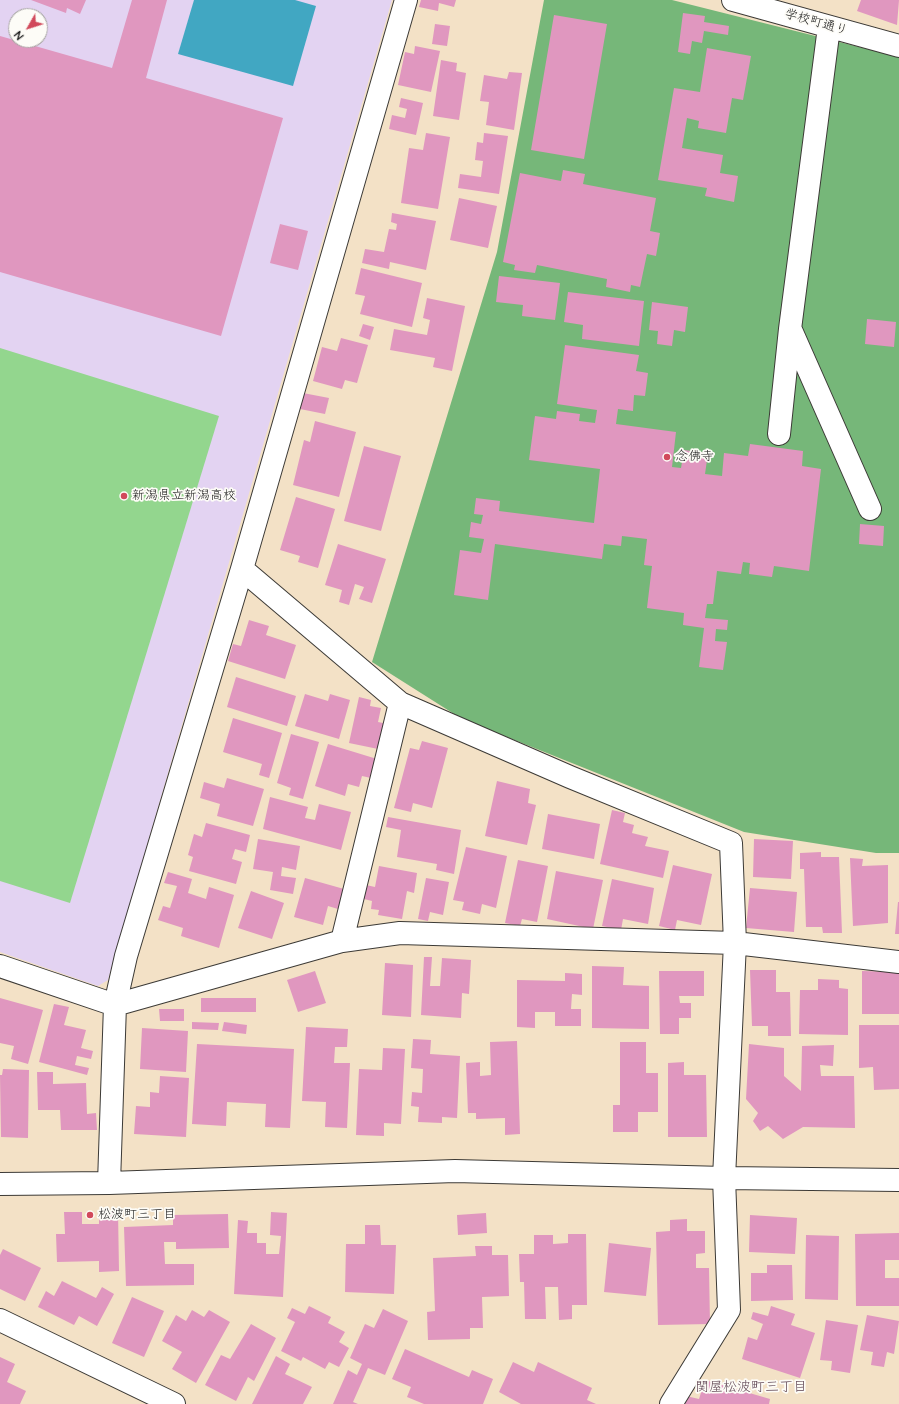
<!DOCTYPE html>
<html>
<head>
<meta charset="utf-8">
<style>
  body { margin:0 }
  #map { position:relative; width:899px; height:1404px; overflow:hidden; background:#f3e1c6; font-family:"Architects Daughter",sans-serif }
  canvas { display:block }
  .north { position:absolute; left:8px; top:8px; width:40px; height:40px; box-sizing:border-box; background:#fdfcf7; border:1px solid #a3a29f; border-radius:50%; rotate:231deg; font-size:11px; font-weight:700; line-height:16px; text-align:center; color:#1c1c1c }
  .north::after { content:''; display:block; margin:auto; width:14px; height:18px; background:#d1495b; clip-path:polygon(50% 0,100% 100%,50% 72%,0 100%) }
</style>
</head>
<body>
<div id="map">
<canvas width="899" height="1404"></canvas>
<div class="north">N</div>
</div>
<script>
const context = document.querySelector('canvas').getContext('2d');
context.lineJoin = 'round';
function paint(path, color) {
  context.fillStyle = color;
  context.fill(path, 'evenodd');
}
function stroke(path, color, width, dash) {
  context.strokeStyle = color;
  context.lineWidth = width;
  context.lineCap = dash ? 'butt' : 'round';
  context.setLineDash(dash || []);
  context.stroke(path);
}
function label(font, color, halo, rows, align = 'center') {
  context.font = font + ' "Architects Daughter","Klee One",sans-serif';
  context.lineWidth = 3.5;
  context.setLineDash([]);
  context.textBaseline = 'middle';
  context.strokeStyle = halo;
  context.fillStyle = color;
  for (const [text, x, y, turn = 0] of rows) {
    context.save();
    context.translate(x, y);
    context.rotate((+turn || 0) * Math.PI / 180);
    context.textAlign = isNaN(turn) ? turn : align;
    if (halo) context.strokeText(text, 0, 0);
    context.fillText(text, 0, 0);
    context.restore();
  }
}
const built = new Path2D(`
  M0,0H392L108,980L98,986L0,952ZM16,16H40V40H16Z`);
const green = new Path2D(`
  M0,348L219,416L70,903L0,881Z`);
const forest = new Path2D(`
  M544,0H672L899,57V853H876L744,832L462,719L372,662L497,252Z`);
const water = new Path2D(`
  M194,0H295L316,6L293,86L178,54Z`);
const building = new Path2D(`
  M31,0H86L80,14L67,8L66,13Z
  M132,0H167L146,78L283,118L221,336L0,272V36L112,68Z
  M421,0H456L454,7L439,3L438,11L419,7Z
  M861,0H899L897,25L857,11Z
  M683,13L705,16L704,22L729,26L728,35L704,31L702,43L692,41L690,54L678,52Z
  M554,15L607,24L584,159L531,150Z
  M435,24L450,26L447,46L432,44Z
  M415,46L440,51L431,92L398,85L405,52L414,54Z
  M707,48L751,56L743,100L732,98L726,133L698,128L699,121L687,118L682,148L723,155L720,173L738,176L734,202L705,196L707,188L658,180L674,88L700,92Z
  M441,60L457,63L456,71L466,73L459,120L433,116Z
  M509,72L522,73L514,130L486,125L489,102L480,101L484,75L507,79Z
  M401,98L423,103L416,135L389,129L392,115L405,118L407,109L399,107Z
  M426,133L450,137L438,209L401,203L409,148L423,150Z
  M484,133L508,136L499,194L458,188L460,174L481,177L483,161L475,160L477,142L483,143Z
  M563,170L585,174L583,184L656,198L650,231L660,233L656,256L647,254L640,287L631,285L630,292L606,287L607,279L537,265L535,273L514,270L515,265L503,262L520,173L561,181Z
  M459,198L497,206L488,248L450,240Z
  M392,213L436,221L426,270L390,262L389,269L362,263L365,249L384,252L389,229L396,230L397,224L391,222Z
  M280,224L308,231L298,270L270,263Z
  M361,268L422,283L412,327L360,314L365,296L355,294Z
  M499,276L560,283L555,320L522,316L523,305L496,302Z
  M568,292L644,301L639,346L582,339L583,325L564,322Z
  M427,298L465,306L452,371L433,367L435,358L390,350L394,329L427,335L430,320L423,318Z
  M652,302L688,307L685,332L674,330L672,346L657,344L658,331L649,330Z
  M867,319L896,322L894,347L865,344Z
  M363,324L374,327L370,340L359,336Z
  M341,338L368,345L357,383L345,380L342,389L313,381L322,347L337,351Z
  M565,345L639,355L636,371L648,373L645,396L634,395L633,411L618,409L616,424L676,432L672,467L681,468L684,450L708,453L705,474L722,476L724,453L748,456L750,444L803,451L802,466L821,469L809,571L774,566L772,577L749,574L750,563L743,562L741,574L717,571L713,604H707L705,618L728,620L727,630L716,629L715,641L727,642L723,670L699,667L704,628L683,625L684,613L647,608L652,566L644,565L647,539L622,536L621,546L604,544L602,559L495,544L488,600L454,595L460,550L481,553L484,539L469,537L471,522L481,524L483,515L474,514L476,498L500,501L499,511L594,523L600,469L529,460L535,416L556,419L557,411L580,414L579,421L595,423L597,410L557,404Z
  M303,393L329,398L325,414L300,409Z
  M315,421L356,432L339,497L293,485L304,440L310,442Z
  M364,446L401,456L381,531L344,521Z
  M296,497L335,509L318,568L298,562L300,556L280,550Z
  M860,524L884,526L883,546L859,544Z
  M338,544L386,559L372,603L359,599L364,587L355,584L349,605L339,602L342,590L325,585Z
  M249,620L269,626L266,635L296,645L285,679L228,661L233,644L241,646Z
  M236,677L296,696L287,726L227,707Z
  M305,694L328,701L330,694L350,700L339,739L295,726Z
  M359,697L371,700L370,706L381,708L378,722L388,724L383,750L349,743Z
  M233,718L282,733L269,778L259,775L262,764L223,752Z
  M291,734L319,742L303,799L289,795L291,788L277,783Z
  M422,741L448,748L432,808L413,803L411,812L394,808L410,748L419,750Z
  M328,744L377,759L371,778L362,776L359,787L348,784L345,796L315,786Z
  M227,778L264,789L253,826L217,816L220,804L200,798L204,782L224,788Z
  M497,781L530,789L528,803L536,805L527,845L485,836Z
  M270,797L308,807L305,818L315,820L319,804L351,812L341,850L263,829Z
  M612,810L625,813L623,822L634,825L632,833L648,837L645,846L669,851L663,878L600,864Z
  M548,814L600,824L594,859L542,849Z
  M388,817L461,830L454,874L436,870L437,864L397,857L401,830L386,827Z
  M206,823L250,835L246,852L235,849L232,859L242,862L236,884L189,871L193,857L188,855L194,834L202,837Z
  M258,839L300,846L296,870L282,867L281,876L296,878L293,894L270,890L273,872L253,869Z
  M754,839L793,841L791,879L753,877Z
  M466,847L507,856L496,908L482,904L480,914L462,910L464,902L453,900Z
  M821,852V857H839L842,933H823L822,927H806L804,869H800V853Z
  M850,858L863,859L862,866L888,865V923L853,926Z
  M518,860L548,866L537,922L522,919L520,926L505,923Z
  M673,865L712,874L701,925L677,920L675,930L659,926Z
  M379,866L417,873L414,893L407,891L402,919L378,915L379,910L371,909L372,901L364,899L366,885L375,887Z
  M556,871L603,880L593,929L547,919Z
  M168,872L192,879L188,893L206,899L209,887L234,895L219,948L181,936L183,928L158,920L163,906L170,908L177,886L164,883Z
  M305,878L344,889L338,909L328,906L323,925L294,917Z
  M426,878L449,882L443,915L430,912L428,921L418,919Z
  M612,879L654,888L648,924L623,919L621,930L602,926Z
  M750,888L797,892L794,932L746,928Z
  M251,891L284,903L272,939L238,928Z
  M898,902H899V934H895Z
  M424,957H432L430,986H440L442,958L471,960L469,994L462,993L461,1018L421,1015Z
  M385,963L413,965L411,1017L382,1015Z
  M592,966L624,967L623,985L649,986V1029L592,1028Z
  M750,970H776V992H790L791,1036H768V1026H752Z
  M315,971L326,1003L298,1012L287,980Z
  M659,971H704V996H679L680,1003H691V1018H679V1034H660Z
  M862,971L899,972V1014H862Z
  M565,973L582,974V995L572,994L571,1009H581V1026H555V1012H535V1028L517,1027V980L565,981Z
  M818,979L839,980V988L848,989V1035L799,1034L800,990H818Z
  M0,998L43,1010L28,1064L11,1059L14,1046L0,1043Z
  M201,998H256V1012H201Z
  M54,1004L69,1007L64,1025L86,1030L81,1048L93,1051L91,1059L77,1056L75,1065L89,1068L87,1075L39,1062Z
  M159,1009H184V1021H160Z
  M192,1022L219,1023L218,1030L192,1029Z
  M224,1022L247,1025L246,1034L222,1031Z
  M859,1025H899V1089L874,1090L873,1067L859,1068Z
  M306,1027L348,1029L347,1047H335L334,1063H350L347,1128L325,1127L326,1102L302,1101Z
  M142,1028L188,1031L186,1072L140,1069Z
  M413,1039L431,1040L430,1054L460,1056L457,1118L442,1117V1123L418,1122L419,1107L411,1106L412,1092L422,1093L423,1069L411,1068Z
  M517,1041L520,1134L505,1135V1118L476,1119V1113H468L466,1063L480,1062V1076L491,1075L490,1042Z
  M620,1042H646V1073H658V1112H638V1132H613V1105H620Z
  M197,1044L294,1049L290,1128L265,1127L266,1104L227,1102L226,1126L192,1124Z
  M749,1044L784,1048V1076L801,1091L802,1046L834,1045L833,1066L820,1065L821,1076H854L855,1128L803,1127L783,1139L768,1126L760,1131L753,1121L758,1113L746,1099Z
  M383,1048L405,1049L401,1124L384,1123V1136L356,1135L359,1069L382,1070Z
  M684,1062V1075H706L707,1137H668V1063Z
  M3,1069L29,1070L28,1138L1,1137L0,1075H2Z
  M37,1072H53V1084L86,1083L87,1114L96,1113L97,1130H61L60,1110H38Z
  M160,1076L189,1078L186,1137L134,1134L136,1106L150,1107V1092L159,1093Z
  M99,1211H118L119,1271L99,1272V1261L57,1262L56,1234H65L64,1212H82V1224H99Z
  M271,1212L287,1213L283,1297L234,1294L238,1220L248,1221L247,1233H257V1243H266V1254H279L281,1236L270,1235Z
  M486,1213L487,1233L458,1235L457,1215Z
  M228,1214L229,1248L176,1249V1242H164L165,1264H194V1285L126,1286L124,1227L173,1225V1215Z
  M750,1215L797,1218L795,1254L749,1252Z
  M687,1219V1231H705V1253L696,1254V1268H709L710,1324L658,1325L656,1232L670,1231V1220Z
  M365,1225H380L381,1245H396L394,1294L345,1292L346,1244H365Z
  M899,1233V1260H885V1278H899V1306H856L855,1234Z
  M568,1234H586L587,1305H572V1319L559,1320L558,1287H545L546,1319H525L524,1282H520L519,1254H534V1235H553V1244L568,1243Z
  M806,1235L839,1236L838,1300L805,1299Z
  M609,1243L651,1248L646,1296L604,1292Z
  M475,1246H492V1255H508L509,1296L482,1297L483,1328H470V1339L428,1340L427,1312L435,1311L433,1258L476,1256Z
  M3,1249L41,1268L25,1301L0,1289V1255Z
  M767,1265H792L793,1300L751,1301V1273H767Z
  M62,1281L96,1298L102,1287L114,1294L97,1326L79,1316L74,1325L38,1307L46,1291L54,1296Z
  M132,1297L164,1311L144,1357L112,1343Z
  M309,1306L331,1317L328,1323L345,1332L339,1342L349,1348L339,1367L329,1362L325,1369L303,1357L301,1361L281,1351L295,1322L287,1318L292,1308L305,1314Z
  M771,1306L795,1314L791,1325L815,1333L800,1378L742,1359L748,1337L757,1340L763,1324L751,1319L753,1312L768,1316Z
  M383,1309L408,1321L385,1375L368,1368L353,1402L358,1404H333L348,1370L357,1375L362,1364L350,1358L365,1324L374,1328Z
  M192,1310L204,1317L209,1310L230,1322L196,1383L172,1369L182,1352L162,1341L176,1315L186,1321Z
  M867,1315L899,1321L894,1354L887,1352L884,1367L871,1365L873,1352L860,1350Z
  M826,1320L858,1325L850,1373L831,1370L832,1361L820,1360Z
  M251,1324L276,1338L254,1381L248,1377L236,1401L205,1385L221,1355L230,1359Z
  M405,1349L469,1377L472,1370L493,1379L483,1404H424L407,1397L411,1387L392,1379Z
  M276,1356L290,1364L285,1374L312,1387L303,1404H252Z
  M0,1357L15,1364L7,1382L26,1391L20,1404H0Z
  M513,1362L534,1372L538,1362L592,1388L587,1400L596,1404H521L499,1392Z
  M705,1380L770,1399L769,1404H684L686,1396L699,1399Z`);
const minor = new Path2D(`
  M733,0L899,46
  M791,330L870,509
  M779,434L790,329L829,27
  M242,569L400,703L570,777L731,843L735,943L724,1178L729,1310L671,1404
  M342,941L400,703
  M0,966L115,1005L342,941L400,933L735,943L899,962
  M109,1183L115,1005L126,956L242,569L406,0
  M0,1184L109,1183L455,1171L724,1178L899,1180
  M0,1320L174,1404`);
const markers = [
  [667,457,4,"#d1495b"],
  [124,496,4,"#d1495b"],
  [90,1215,4,"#d1495b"]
];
const streetNames = [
  ["学校町通り",816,23,16]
];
const poiNames = [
  ["念佛寺",675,457],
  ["新潟県立新潟高校",132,496],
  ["松波町三丁目",98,1215]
];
const neighbourhoodNames = [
  ["関屋松波町三丁目",751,1388]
];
paint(built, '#e3d3f2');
paint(green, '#93d68e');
paint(forest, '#76b779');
paint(water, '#41a7c2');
paint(building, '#e097bf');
stroke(minor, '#3c3a36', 24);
stroke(minor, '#fff', 22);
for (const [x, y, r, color] of markers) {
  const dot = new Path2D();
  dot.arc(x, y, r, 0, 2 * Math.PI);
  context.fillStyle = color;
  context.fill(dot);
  stroke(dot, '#fdfcf7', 1.5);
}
label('13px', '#1c1c1c', '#fdfcf7', streetNames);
label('13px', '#1c1c1c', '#fdfcf7', poiNames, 'left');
label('14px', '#614755', '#fdfcf7', neighbourhoodNames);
</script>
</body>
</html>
